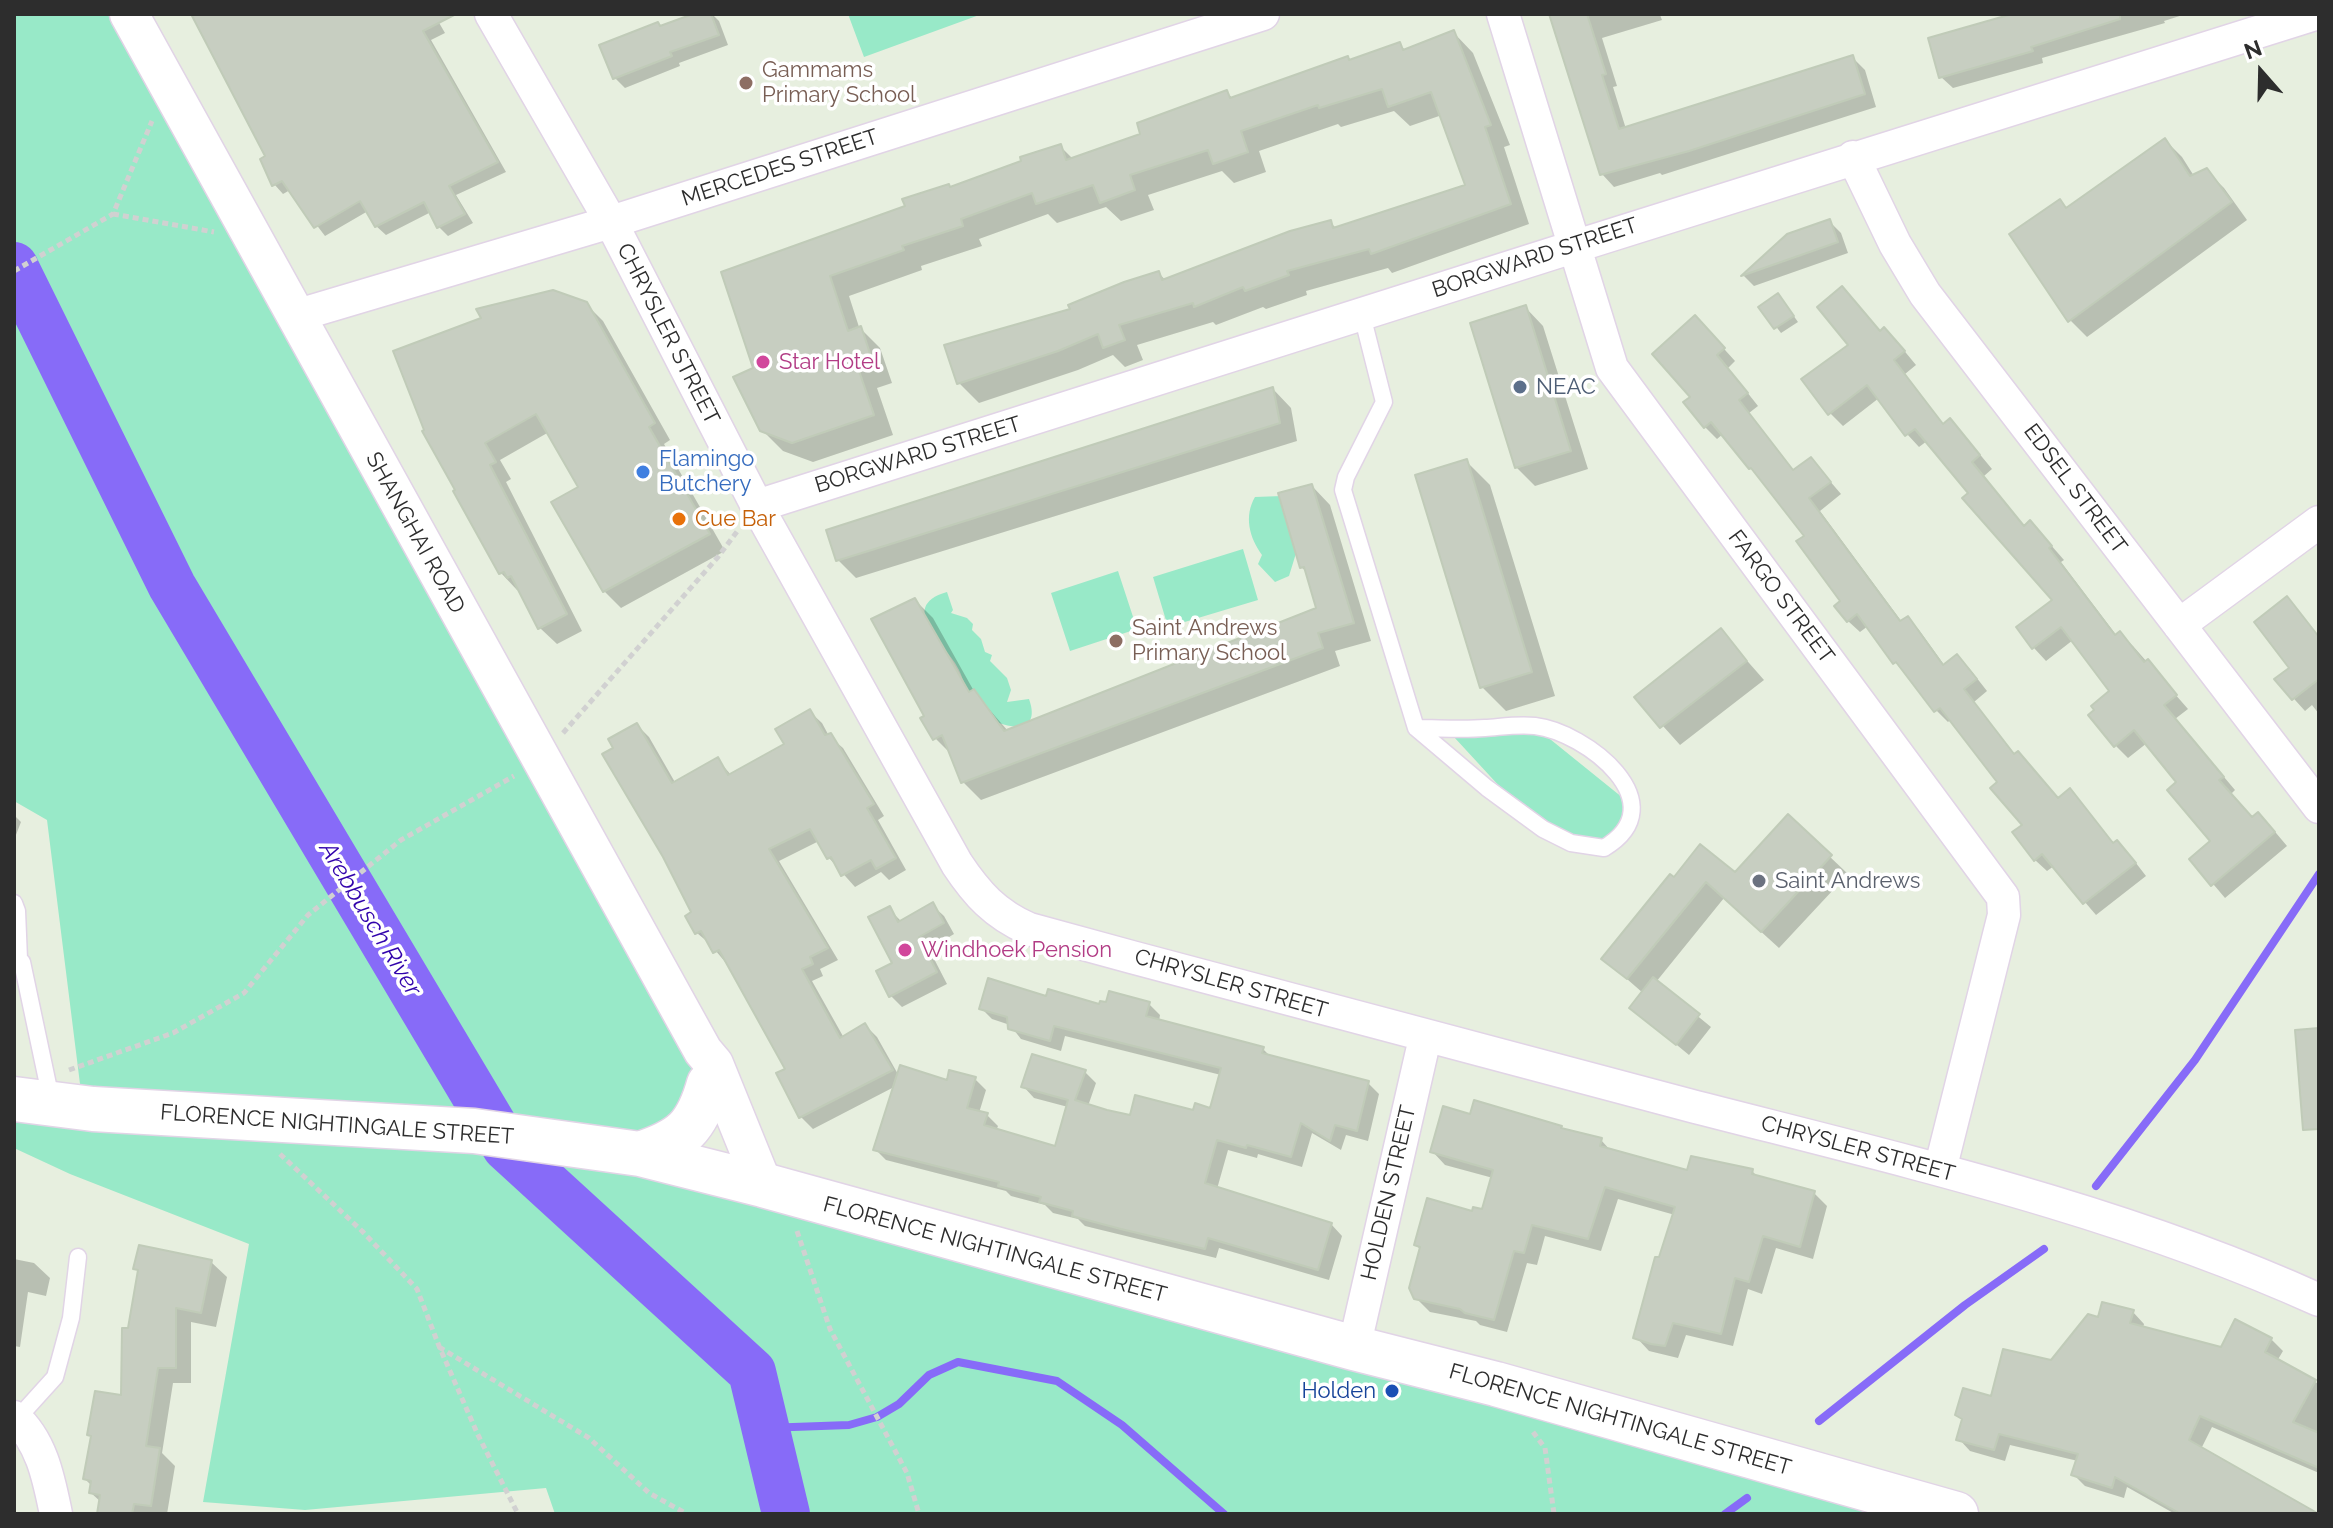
<!DOCTYPE html>
<html>
<head>
<meta charset="utf-8">
<style>
  body { margin:0 }
  #map { position:relative; width:2333px; height:1528px; overflow:hidden; background:#e7efdf; font-family:Raleway,sans-serif }
  canvas { display:block }
  .frame { position:absolute; inset:0; border:16px solid #2d2d2d; pointer-events:none }
  .north { position:absolute; left:2221px; top:32px; width:80px; height:80px; -webkit-text-stroke:6px #fff; paint-order:stroke; rotate:340deg; font-size:22px; font-weight:700; line-height:32px; text-align:center; color:#2d2d2d }
  .north::after { content:''; display:block; margin:auto; width:28px; height:36px; background:#2d2d2d; clip-path:polygon(50% 0,100% 100%,50% 72%,0 100%) }
</style>
</head>
<body>
<div id="map">
<canvas width="2333" height="1528"></canvas>
<div class="frame"></div>
<div class="north">N</div>
</div>
<script>
const context = document.querySelector('canvas').getContext('2d');
context.lineJoin = 'round';
function paint(path, color) {
  context.fillStyle = color;
  context.fill(path, 'evenodd');
}
function stroke(path, color, width, dash) {
  context.strokeStyle = color;
  context.lineWidth = width;
  context.lineCap = dash ? 'butt' : 'round';
  context.setLineDash(dash || []);
  context.stroke(path);
}
function label(font, color, halo, rows, align = 'center') {
  context.font = font + ' Raleway,sans-serif';
  context.lineWidth = 7;
  context.setLineDash([]);
  context.textBaseline = 'middle';
  context.strokeStyle = halo;
  context.fillStyle = color;
  for (const [text, x, y, turn = 0] of rows) {
    context.save();
    context.translate(x, y);
    context.rotate((+turn || 0) * Math.PI / 180);
    context.textAlign = isNaN(turn) ? turn : align;
    if (halo) context.strokeText(text, 0, 0);
    context.fillText(text, 0, 0);
    context.restore();
  }
}
const green = new Path2D(`
  M14,14H129L703,1051L666,1146L1956,1514H555L546,1488L305,1510L203,1502L249,1244L70,1174L14,1148V1099L83,1108L47,820L14,801Z
  M848,14H982L864,57Z
  M1282,496L1297,550L1289,576L1275,582L1258,564L1262,555C1249,537 1244,516 1255,497Z
  M1243,549L1258,600L1168,627L1153,577Z
  M1118,571L1137,629L1070,651L1051,593Z
  M947,592L953,610L951,613L967,618L973,624L972,630L981,639L985,652L992,655L990,661L1007,678L1011,690L1007,702L1029,699C1043,738 1001,728 982,714C970,706 965,683 959,670C950,648 894,607 947,592Z
  M1540,731L1623,798L1628,813L1598,852L1563,839L1501,788L1454,737Z`);
const shadow = new Path2D(`
  M193,14H434L445,33L431,40L506,172L456,195L473,223L448,236L439,227L431,212L386,235L376,226L368,211L325,236L290,190L283,194L274,184L268,157Z
  M699,14H712L719,21L728,45L679,63L680,66L625,88L615,78L661,28Z
  M1551,14H1664L1660,15L1662,20L1602,38L1617,86L1613,87L1626,129L1852,57L1865,70L1876,107L1662,175L1660,173L1614,187L1602,174Z
  M2018,14H2186L2164,21L2165,23L2042,58L2043,63L1953,88L1941,77Z
  M1454,33L1473,53L1510,145L1504,147L1529,224L1392,273L1388,268L1306,291L1307,295L1266,309L1263,307L1216,325L1213,322L1137,345L1143,360L1125,367L1113,355L1078,370L979,403L959,383L1072,310L1159,273L1166,281L1330,222L1337,229L1468,186L1442,115L1410,126L1394,111L1341,127L1338,124L1259,151L1266,172L1234,183L1222,171L1148,195L1154,210L1121,221L1106,207L1057,223L1048,214L979,239L982,246L921,266L922,270L849,296L859,327L880,348L892,383L877,388L893,435L813,462L783,451L762,430L756,369L723,273L907,208L949,186L951,188L1060,146L1073,159L1143,135L1227,92L1233,99L1348,58L1351,62L1400,45L1406,51Z
  M2165,140L2182,157L2194,176L2207,171L2224,188L2247,220L2087,337L2070,320L2060,202L2067,209Z
  M1829,221L1841,233L1848,253L1754,286L1743,275Z
  M1783,301L1798,322L1781,333L1761,307Z
  M586,304L603,321L670,440L664,444L725,551L621,608L604,591L581,488L549,432L500,460L511,479L506,482L582,631L557,644L540,628L520,588L517,590L501,573L424,432Z
  M1525,307L1543,326L1588,469L1535,486L1516,467Z
  M1707,330L1735,361L1728,368L1758,406L1749,413L1795,472L1811,459L1841,494L1820,511L1902,622L1908,618L1919,630L1945,666L1957,657L1969,668L1987,691L1974,702L2016,756L2058,799L2129,854L2146,876L2096,915L2054,866L2047,871L2035,860L2025,825L2000,782L1951,719L1948,722L1936,710L1895,662L1868,626L1860,632L1848,621L1843,601L1807,536L1723,434L1717,439L1705,427L1692,397Z
  M1881,332L1897,342L1916,365L1905,374L1944,426L1963,434L1992,469L1984,476L2025,528L2043,536L2064,560L2061,562L2117,636L2120,633L2133,646L2188,709L2175,719L2235,790L2231,794L2253,819L2271,827L2287,846L2225,898L2192,859L2213,842L2179,782L2147,743L2128,758L2115,745L2111,692L2073,640L2046,661L2034,648L2054,601L1971,494L1927,441L1919,447L1907,434L1879,398L1843,426L1830,413Z
  M1273,389L1291,408L1297,441L856,578L838,560Z
  M1466,461L1490,485L1555,696L1506,711L1482,687Z
  M1312,486L1330,505L1371,641L1335,651L1340,666L981,800L963,782L953,756L935,738L926,717L915,600L933,618L975,693L1008,731L1318,609L1308,573L1301,567Z
  M2298,611L2314,630L2311,632L2319,642V714L2312,705L2305,711L2277,680L2292,668Z
  M1721,631L1764,680L1680,745L1637,697Z
  M810,712L822,723L829,736L843,748L884,816L878,820L906,870L889,880L881,872L855,887L829,858L819,841L779,861L838,960L820,969L823,976L812,981L844,1038L865,1025L877,1037L899,1076L948,1083L975,1079L986,1090L979,1113L987,1115L998,1126L996,1131L1056,1148L1068,1107L1034,1098L1023,1086L1085,1072L1096,1083L1088,1106L1131,1117L1211,1110L1221,1075L1065,1036L1061,1051L1021,1039L1010,1025L992,1019L981,1008L1047,998L1101,1007L1149,1004L1160,1015L1159,1021L1263,1049L1272,1058L1368,1083L1379,1094L1368,1141L1346,1135L1341,1150L1312,1133L1302,1167L1258,1154L1257,1158L1228,1150L1217,1189L1331,1224L1342,1236L1329,1280L1219,1248L1216,1258L1085,1226L1078,1219L1053,1213L1045,1205L1011,1196L1006,1191L886,1160L875,1149L896,1086L813,1129L801,1117L779,1074L787,1069L728,962L726,963L710,944L697,933L694,913L616,749L637,725L649,737L676,784L718,760L732,776L787,745Z
  M14,815L21,822L14,840Z
  M1788,817L1848,874L1779,948L1724,898L1656,982L1711,1027L1689,1055L1632,1008L1643,993L1604,959L1675,880L1735,875Z
  M932,905L944,916L954,934L929,949L947,984L902,1007L891,996L894,964L889,909L902,922Z
  M1472,1116L1561,1127L1565,1131L1601,1140L1611,1151L1688,1172L1752,1171L1758,1177L1814,1193L1827,1206L1813,1259L1776,1248L1762,1294L1748,1289L1733,1346L1686,1335L1678,1358L1649,1351L1636,1337L1675,1215L1618,1199L1601,1251L1545,1236L1537,1265L1527,1263L1507,1332L1480,1325L1476,1321L1430,1312L1416,1298L1421,1250L1416,1245L1474,1213L1483,1212L1493,1178L1445,1165L1432,1151Z
  M14,1259L34,1263L50,1278L46,1296L28,1292L20,1347L14,1346Z
  M211,1262L227,1277L216,1327L191,1322V1383H173L162,1453L175,1466L167,1514H99L101,1502L91,1493L92,1486L85,1479L97,1393L123,1398L130,1330L140,1273L136,1269Z
  M2133,1312L2144,1324L2143,1328L2222,1349L2271,1339L2283,1351L2277,1361L2319,1384V1473L2212,1427L2201,1449L2319,1514H2175L2127,1487L2124,1498L2085,1486L2074,1475L2078,1461L2010,1445L2005,1461L1970,1451L1959,1439L1992,1399L2052,1362L2100,1319Z`);
const stream = new Path2D(`
  M2096,1186L2195,1060L2319,874
  M1819,1421L1965,1305L2044,1249
  M765,1428L849,1425L877,1417L899,1404L929,1375L958,1362L1057,1381L1122,1425L1224,1514
  M1725,1514L1747,1498`);
const river = new Path2D(`
  M14,266L172,586L506,1147L752,1372L786,1514`);
const building = new Path2D(`
  M191,14H456L423,31L498,162L449,186L465,214L437,228L424,202L375,227L360,201L314,228L282,181L272,186L260,159L265,156Z
  M693,14H711L719,35L670,52L672,56L613,79L599,45L658,22L660,26Z
  M1549,14H1587L1606,74L1602,75L1619,129L1853,55L1865,94L1689,151L1600,175Z
  M2012,14H2120V19L2031,47L2033,51L1939,78L1928,38Z
  M1454,30L1491,125L1485,127L1511,204L1371,254L1369,249L1287,271L1289,275L1245,291L1243,287L1194,307L1193,303L1119,325L1125,340L1103,348L1098,334L1058,351L957,384L944,345L1070,309L1068,305L1124,282L1159,271L1162,280L1290,231L1331,220L1333,228L1465,185L1431,92L1388,107L1382,89L1319,108L1318,105L1241,131L1248,152L1213,164L1208,150L1130,175L1135,190L1100,203L1093,185L1036,204L1032,193L961,219L963,226L902,246L904,250L830,276L848,331L861,326L873,363L858,368L874,415L792,443L760,431L733,377L753,368L721,272L905,206L902,199L949,184L950,187L1021,161L1020,157L1061,144L1066,160L1140,134L1137,123L1227,90L1230,98L1348,56L1349,60L1400,42L1403,50Z
  M2165,138L2190,176L2207,168L2232,202L2068,322L2009,234L2060,199L2066,208Z
  M1830,219L1838,242L1741,276L1787,234Z
  M1842,286L1880,331L1884,327L1905,351L1894,360L1943,424L1950,418L1980,455L1972,462L2024,526L2030,520L2052,546L2049,548L2115,635L2120,631L2144,662L2148,659L2177,695L2164,705L2224,777L2219,780L2252,817L2258,812L2275,832L2211,886L2189,859L2210,841L2167,790L2176,782L2134,730L2114,747L2088,715L2094,710L2091,706L2109,691L2061,627L2032,649L2016,627L2052,600L1962,498L1968,493L1915,429L1905,436L1867,385L1828,415L1801,379L1848,345L1817,307Z
  M553,290L587,302L655,423L649,427L710,534L603,592L551,502L578,487L536,414L485,443L496,462L490,465L567,614L538,629L511,576L507,578L504,572L499,574L453,491L455,490L422,431L424,430L393,351L481,318L476,309Z
  M1778,293L1794,316L1774,329L1758,307Z
  M1526,305L1571,451L1515,468L1470,323Z
  M1695,315L1725,348L1717,355L1748,393L1739,400L1793,470L1811,457L1831,482L1809,498L1900,621L1908,616L1943,665L1957,654L1977,679L1964,689L2014,754L2018,751L2058,798L2070,788L2113,843L2117,840L2136,863L2083,904L2042,854L2034,861L2012,832L2022,825L1990,788L1997,782L1940,708L1934,712L1896,662L1893,664L1857,614L1847,622L1834,606L1840,601L1796,541L1804,536L1751,468L1749,469L1711,422L1704,428L1683,402L1690,397L1652,354Z
  M1273,387L1280,423L836,561L826,530Z
  M1467,459L1532,672L1480,688L1415,475Z
  M1312,484L1354,623L1318,633L1323,648L961,783L942,735L933,740L920,718L924,716L871,619L915,598L969,692L974,689L1004,731L1316,608L1304,567L1300,568L1278,493Z
  M2287,596L2319,637V679L2292,700L2274,679L2289,668L2254,622Z
  M1721,628L1747,661L1660,728L1634,697Z
  M810,709L825,735L831,733L874,804L867,808L896,858L876,869L871,860L841,876L831,857L827,859L810,829L769,849L828,948L810,957L813,964L802,969L840,1038L865,1023L893,1070L799,1118L776,1073L785,1069L719,950L713,953L701,931L695,934L685,916L691,912L663,857L602,754L613,748L608,739L637,723L672,783L718,757L728,775L784,744L775,729Z
  M1788,814L1832,855L1761,932L1706,882L1627,979L1601,959L1670,874L1674,877L1700,844L1735,872Z
  M933,902L944,923L919,937L937,972L889,997L876,971L892,963L868,917L890,906L898,922Z
  M1653,977L1700,1014L1676,1045L1629,1008Z
  M988,978L1046,996L1048,989L1099,1004L1100,1001L1106,1002L1109,991L1150,1002L1146,1016L1264,1047L1262,1053L1369,1081L1357,1131L1335,1125L1330,1141L1301,1123L1291,1157L1247,1145L1246,1148L1217,1140L1205,1183L1332,1223L1318,1270L1208,1238L1205,1249L1121,1229L1072,1216L1073,1211L1039,1202L1041,1197L998,1186L999,1182L873,1150L900,1065L947,1080L949,1070L976,1077L967,1108L988,1113L984,1125L1055,1146L1068,1100L1021,1087L1032,1054L1086,1070L1075,1100L1107,1110L1130,1115L1135,1095L1193,1110L1195,1103L1210,1108L1221,1068L1054,1026L1050,1041L1008,1029L1007,1017L979,1009Z
  M2319,1028V1129L2303,1130L2295,1030Z
  M1474,1100L1562,1126L1561,1128L1602,1138L1600,1146L1687,1170L1691,1156L1753,1169L1752,1174L1815,1191L1800,1247L1763,1236L1749,1282L1735,1278L1721,1334L1673,1323L1665,1346L1651,1344L1633,1338L1655,1257H1659L1675,1207L1605,1187L1588,1239L1532,1225L1524,1253L1514,1251L1494,1320L1465,1313L1460,1309L1414,1299L1409,1288L1420,1247L1414,1245L1427,1198L1472,1211L1473,1207L1482,1209L1493,1170L1430,1152L1443,1106L1470,1114Z
  M139,1245L212,1260L201,1313L176,1308V1368H158L146,1446L160,1448L151,1506L134,1504L132,1514H97L100,1495L89,1493L91,1481L83,1479L91,1436L87,1435L95,1391L121,1395L122,1328H128L138,1270L133,1269Z
  M2102,1302L2134,1310L2130,1323L2221,1347L2235,1319L2272,1338L2265,1352L2316,1380L2293,1422L2319,1433V1468L2200,1416L2189,1440L2319,1514H2181L2115,1477L2112,1488L2071,1475L2078,1454L1999,1434L1994,1450L1956,1440L1962,1419L1955,1415L1963,1388L1991,1396L2003,1349L2051,1360L2088,1314L2098,1317Z`);
const path = new Path2D(`
  M113,214L214,232
  M14,271L113,214L152,121
  M563,733L718,557L739,529
  M69,1070L173,1033L244,993L308,915L401,840L514,776
  M280,1154L362,1231L417,1289L439,1346L478,1435L518,1514
  M797,1231L830,1329L907,1473L919,1514
  M439,1347L589,1438L649,1493L687,1514
  M1533,1432L1545,1448L1554,1514`);
const service = new Path2D(`
  M1362,315L1384,402L1346,477L1343,490L1416,728L1487,788L1543,829L1571,843L1604,848C1678,804 1586,732 1535,726C1518,724 1501,727 1485,728C1462,730 1439,728 1416,728
  M14,903L17,911L19,959
  M14,957L22,962L51,1099
  M17,1419L55,1377L71,1318L78,1257`);
const minor = new Path2D(`
  M491,14L611,222L757,506L957,864C977,894 995,914 1029,929C1248,989 1467,1048 1688,1105C1901,1160 2118,1209 2319,1300
  M1503,14L1612,368L2003,897L2004,915L1940,1170
  M1853,157L1895,244L1925,294L2319,807
  M295,316L611,222L1263,14
  M757,506C1276,342 1795,175 2315,14
  M2179,625L2319,522
  M1354,1348L1425,1038
  M14,1417C42,1441 49,1480 56,1514`);
const tertiary = new Path2D(`
  M129,14L703,1051L714,1064L763,1185`);
const secondary = new Path2D(`
  M14,1099L93,1109L474,1131L640,1154L763,1185L1354,1348L1496,1384L1956,1514
  M640,1154C683,1140 697,1127 709,1084`);
const markers = [
  [746,83,8,"#8d6e63"],
  [763,362,8,"#d1479c"],
  [1520,387,8,"#5c6f8a"],
  [643,472,8,"#3f7fe0"],
  [679,519,8,"#e8710a"],
  [1116,641,8,"#8d6e63"],
  [1759,881,8,"#6b7280"],
  [905,950,8,"#d1479c"],
  [1392,1391,8,"#1a4fb4"]
];
const educationNames = [
  ["Gammams",762,70],
  ["Primary School",762,95],
  ["Saint Andrews",1132,628],
  ["Primary School",1132,653]
];
const streetNames = [
  ["MERCEDES STREET",780,168,-18],
  ["BORGWARD STREET",1535,258,-18],
  ["CHRYSLER STREET",668,334,63],
  ["BORGWARD STREET",918,455,-17],
  ["EDSEL STREET",2075,489,53],
  ["SHANGHAI ROAD",415,533,61],
  ["FARGO STREET",1781,597,53],
  ["CHRYSLER STREET",1231,984,16],
  ["FLORENCE NIGHTINGALE STREET",337,1125,4],
  ["CHRYSLER STREET",1858,1149,15],
  ["HOLDEN STREET",1389,1193,-77],
  ["FLORENCE NIGHTINGALE STREET",995,1250,15],
  ["FLORENCE NIGHTINGALE STREET",1620,1420,16]
];
const hotelNames = [
  ["Star Hotel",779,362],
  ["Windhoek Pension",921,950]
];
const serviceNames = [
  ["NEAC",1536,387]
];
const shopNames = [
  ["Flamingo",659,459],
  ["Butchery",659,484]
];
const foodNames = [
  ["Cue Bar",695,519]
];
const worshipNames = [
  ["Saint Andrews",1775,881]
];
const transitNames = [
  ["Holden",1376,1391]
];
const waterNames = [
  ["Arebbusch River",370,919,59]
];
paint(green, '#98e9c8');
paint(shadow, '#0003');
stroke(stream, '#876bf8', 8);
stroke(river, '#876bf8', 48);
paint(building, '#c7cec1');
stroke(building, '#c0cbb8', 2);
stroke(service, '#e1d4e6', 19);
stroke(minor, '#e1d4e6', 35);
stroke(tertiary, '#e1d4e6', 41);
stroke(secondary, '#e1d4e6', 47);
stroke(path, '#d1d1d1', 5, [6, 4]);
stroke(service, '#fff', 16);
stroke(minor, '#fff', 32);
stroke(tertiary, '#fff', 38);
stroke(secondary, '#fff', 44);
for (const [x, y, r, color] of markers) {
  const dot = new Path2D();
  dot.arc(x, y, r, 0, 2 * Math.PI);
  context.fillStyle = color;
  context.fill(dot);
  stroke(dot, '#fff', 3);
}
label('22px', '#785e54', '#fff', educationNames, 'left');
label('22px', '#2d2d2d', '#fff', streetNames);
label('22px', '#b23c85', '#fff', hotelNames, 'left');
label('22px', '#4e5e75', '#fff', serviceNames, 'left');
label('22px', '#366cbe', '#fff', shopNames, 'left');
label('22px', '#c56008', '#fff', foodNames, 'left');
label('22px', '#5b616d', '#fff', worshipNames, 'left');
label('22px', '#164399', '#fff', transitNames, 'right');
label('italic 24px', '#3103ab', '#fff', waterNames);
</script>
</body>
</html>
